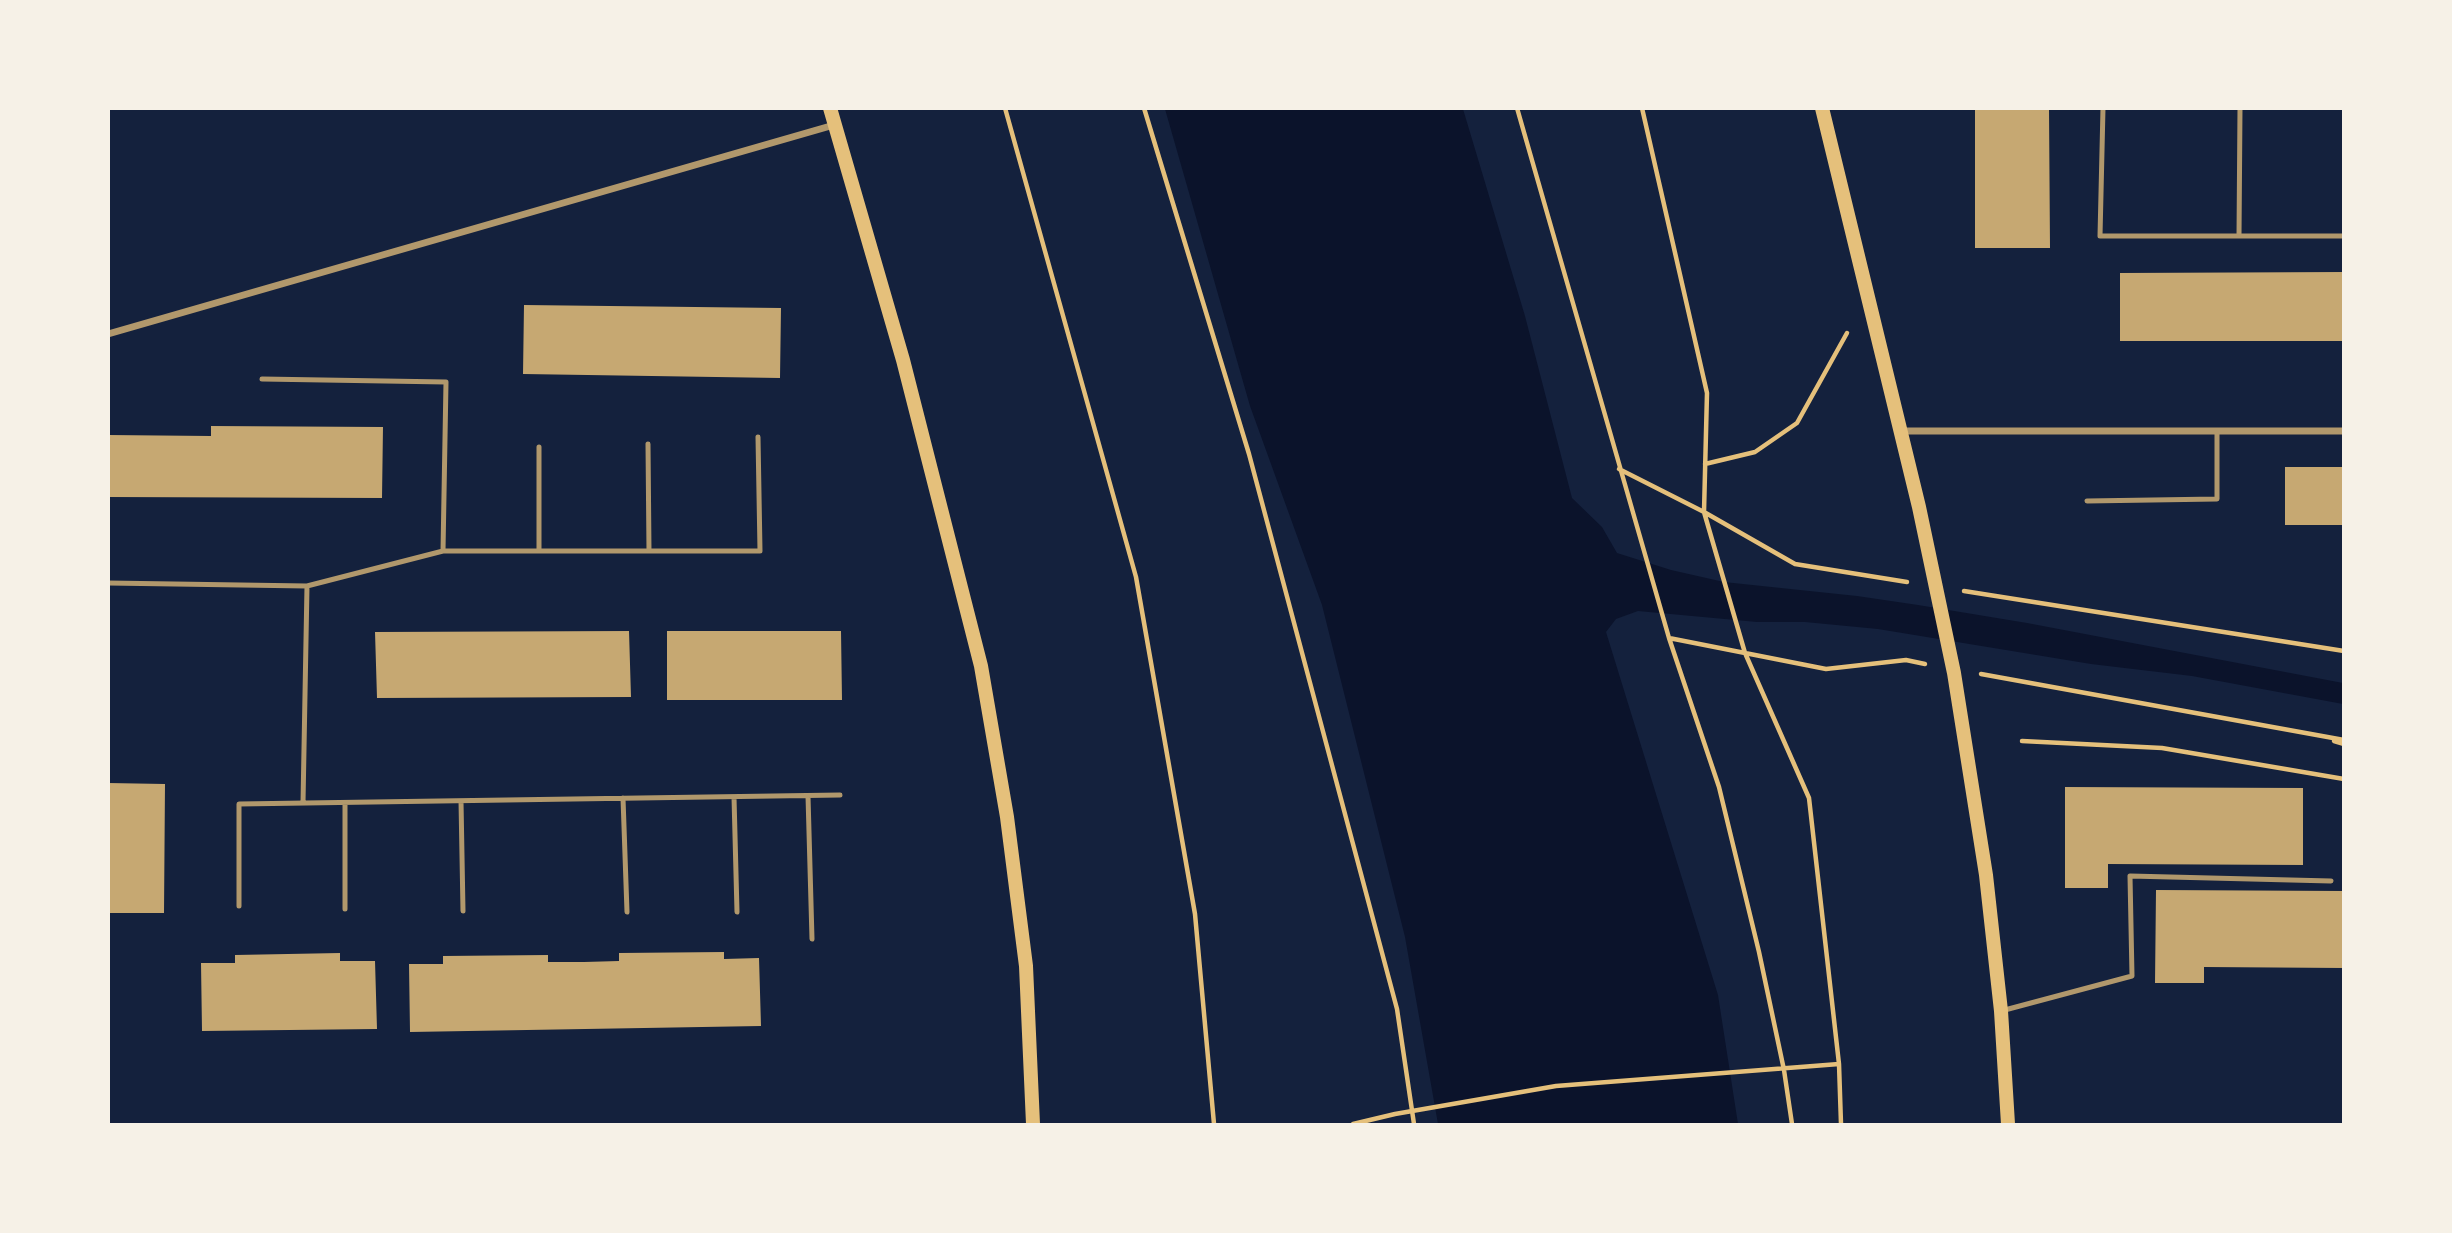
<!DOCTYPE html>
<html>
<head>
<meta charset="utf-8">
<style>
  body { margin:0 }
  #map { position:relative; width:2452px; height:1233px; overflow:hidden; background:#14213d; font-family:"Source Serif 4",serif }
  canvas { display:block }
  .frame { position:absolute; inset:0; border:110px solid #f6f1e7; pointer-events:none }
</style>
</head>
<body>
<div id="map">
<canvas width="2452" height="1233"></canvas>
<div class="frame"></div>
</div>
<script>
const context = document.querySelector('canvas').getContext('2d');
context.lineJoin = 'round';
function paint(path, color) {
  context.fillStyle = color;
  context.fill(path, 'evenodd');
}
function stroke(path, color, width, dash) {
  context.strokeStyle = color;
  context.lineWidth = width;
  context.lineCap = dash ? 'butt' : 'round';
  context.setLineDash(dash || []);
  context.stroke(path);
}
const water = new Path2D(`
  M1165,109H1463L1525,316L1572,498L1602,527L1617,553L1671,570L1724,582L1857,596L1918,605L2027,623L2343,683V704L2192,676L2091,664L1878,629L1805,622H1757L1638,611L1616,619L1606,632L1718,995L1738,1124H1438L1405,937L1322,605L1250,406Z`);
const building = new Path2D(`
  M1975,108H2049L2050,248H1975Z
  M2344,272V341H2120V273Z
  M524,305L781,308L780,378L523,374Z
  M211,426L383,427L382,498L108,497V435L211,436Z
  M2285,467H2344V525H2285Z
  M629,631L631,697L377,698L375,632Z
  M667,631H841L842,700H667Z
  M108,783L165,784L164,913H108Z
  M2065,787L2303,788V865L2108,864V888H2065Z
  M2156,890L2344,891V968L2204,967V983H2155Z
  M724,952V959L759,958L761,1026L410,1032L409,964H443V956L548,955V962H584L619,961V953Z
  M340,953V961H375L377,1029L202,1031L201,963H235V955Z`);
const path = new Path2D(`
  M1005,108L1136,577L1195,914L1214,1124
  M1144,108L1249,454L1397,1009L1414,1124
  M1517,108L1669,638
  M1642,108L1707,393L1704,512L1745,653L1809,798L1839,1064L1841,1124
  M1705,464L1755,452L1797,423L1847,333
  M1619,469L1704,512L1795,564L1907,582
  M1964,591L2344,651
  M1981,674L2344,740
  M2022,741L2162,748L2344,779
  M2334,741L2344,744
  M1353,1124L1395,1114L1556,1086L1839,1064
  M1792,1124L1784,1070L1759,952L1719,787L1669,638L1826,669L1906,660L1925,664`);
const service = new Path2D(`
  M2103,108L2100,236H2344
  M2239,236L2240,108
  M262,379L446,382L443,551
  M648,444L649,551
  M539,447V551
  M2087,501L2217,499V431
  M108,583L307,586L443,551H760L758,437
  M808,796L812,939
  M734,797L737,912
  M623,798L627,912
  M461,801L463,911
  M303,803L307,586
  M345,803V909
  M239,906V804L840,795
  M2001,1011L2132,976L2130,876L2331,881`);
const minor = new Path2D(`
  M108,334L834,125
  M1900,431H2344`);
const secondary = new Path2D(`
  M830,108L903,360L981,666L1007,817L1026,966L1033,1124
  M1822,108L1919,507L1954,673L1986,875L2001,1011L2008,1124`);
paint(water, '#0b132b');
paint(building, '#c6a872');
stroke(path, '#e5c07b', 4.5);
stroke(service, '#b1986c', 5);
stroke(minor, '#b1986c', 7);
stroke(secondary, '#e5c07b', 14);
</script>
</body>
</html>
